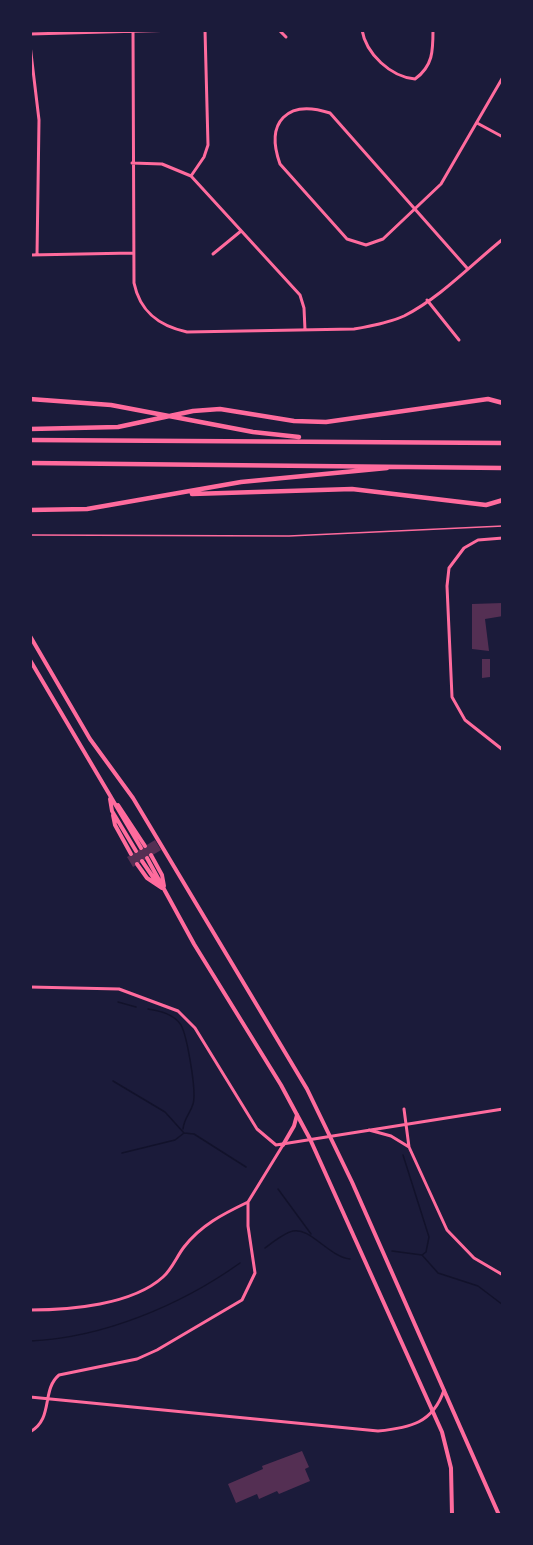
<!DOCTYPE html>
<html>
<head>
<meta charset="utf-8">
<style>
  body { margin:0 }
  #map { position:relative; width:533px; height:1545px; overflow:hidden; background:#1b1b3a; font-family:Poppins,sans-serif }
  canvas { display:block }
  .frame { position:absolute; inset:0; border:32px solid #1b1b3a; pointer-events:none }
</style>
</head>
<body>
<div id="map">
<canvas width="533" height="1545"></canvas>
<div class="frame"></div>
</div>
<script>
const context = document.querySelector('canvas').getContext('2d');
context.lineJoin = 'round';
function stroke(path, color, width, dash) {
  context.strokeStyle = color;
  context.lineWidth = width;
  context.lineCap = dash ? 'butt' : 'round';
  context.setLineDash(dash || []);
  context.stroke(path);
}
function paint(path, color) {
  context.fillStyle = color;
  context.fill(path, 'evenodd');
}
const stream = new Path2D(`
  M118,1002L136,1007
  M148,1009C160,1011 174,1014 181,1025C187,1036 197,1092 193,1104C190,1114 184,1118 183,1129
  M113,1081L165,1112L184,1133L194,1134L246,1167
  M122,1153L175,1140L184,1133
  M403,1155L429,1237L426,1252L422,1255
  M278,1189L311,1234
  M265,1248C273,1242 284,1233 293,1231C310,1227 328,1256 350,1259
  M392,1251L422,1255L438,1273L478,1286L503,1305
  M30,1341C103,1338 181,1305 240,1263`);
const building = new Path2D(`
  M503,603V616L485,619L489,651L472,649V604Z
  M482,659H490V677L482,678Z
  M155,840L161,850L133,867L127,857Z
  M302,1451L309,1467L305,1469L310,1481L279,1494L277,1491L259,1499L257,1494L236,1503L228,1484L263,1469L262,1466Z`);
const path = new Path2D(`
  M30,535L289,536L503,526`);
const minor = new Path2D(`
  M133,30L134,283C140,312 159,326 187,332L354,329C371,326 388,323 404,316C440,298 472,264 503,239
  M279,30L286,37
  M362,30C366,54 391,77 415,79C433,66 433,51 433,30
  M30,34L180,30
  M30,45L39,120L37,255
  M477,123L503,137
  M132,163L162,164L191,176L300,295L304,308L305,330
  M191,176L204,157L208,145L205,30
  M213,254L241,231
  M30,255L133,253
  M467,268L330,113C287,99 265,122 280,164L347,239L366,245L383,239L441,184L503,77
  M427,300L459,340
  M503,538L478,540L464,548L449,568L447,586L452,697L465,720L503,750
  M30,987L119,989L178,1011L195,1028L257,1129L276,1145L503,1109
  M404,1109L409,1147
  M369,1130L391,1136L409,1147L447,1230L474,1258L503,1275
  M30,1310C70,1310 132,1305 163,1277C172,1269 177,1256 184,1247C201,1225 223,1214 248,1202
  M30,1397L378,1431C410,1428 433,1423 444,1390
  M30,1432C54,1419 41,1390 59,1375L137,1359L157,1350L242,1300L255,1273L248,1226V1202L283,1145`);
const tertiary = new Path2D(`
  M283,1145L294,1126L297,1115`);
const secondary = new Path2D(`
  M30,636L90,739L133,798L307,1089L352,1182L499,1515
  M30,660L141,848
  M110,799L112,811L136,851
  M118,805L145,846
  M113,815L115,825L131,854
  M151,855L162,875L164,886
  M147,858L194,944L281,1085L310,1139L442,1432L451,1468L452,1515
  M142,861L157,883
  M137,864L147,878L162,888`);
const trunk = new Path2D(`
  M30,399L111,405L253,432L299,437
  M30,429L118,427L193,411L220,409L294,421L326,422L488,399L503,403
  M30,440L503,443
  M30,463L503,468
  M192,494L352,489L486,505L503,500
  M30,510L87,509L241,482L387,468`);
stroke(stream, '#12122b', 1.5);
paint(building, '#542f53');
stroke(path, '#ff6b9d', 1.5);
stroke(minor, '#ff6b9d', 3);
stroke(tertiary, '#ff6b9d', 4);
stroke(secondary, '#ff6b9d', 4);
stroke(trunk, '#ff6b9d', 4.5);
</script>
</body>
</html>
